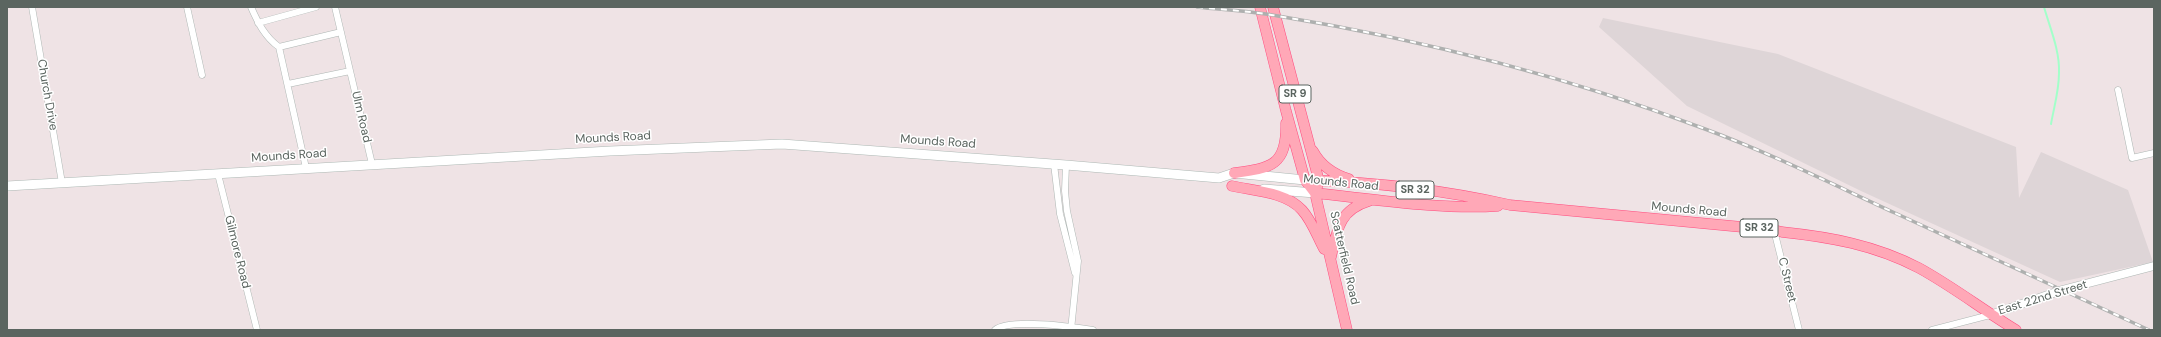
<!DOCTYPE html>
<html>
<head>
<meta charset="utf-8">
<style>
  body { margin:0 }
  #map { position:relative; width:2161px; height:337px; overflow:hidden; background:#efe3e5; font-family:"DM Sans",sans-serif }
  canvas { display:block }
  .frame { position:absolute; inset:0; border:8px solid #5b6560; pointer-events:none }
</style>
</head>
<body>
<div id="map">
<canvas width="2161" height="337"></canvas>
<div class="frame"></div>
</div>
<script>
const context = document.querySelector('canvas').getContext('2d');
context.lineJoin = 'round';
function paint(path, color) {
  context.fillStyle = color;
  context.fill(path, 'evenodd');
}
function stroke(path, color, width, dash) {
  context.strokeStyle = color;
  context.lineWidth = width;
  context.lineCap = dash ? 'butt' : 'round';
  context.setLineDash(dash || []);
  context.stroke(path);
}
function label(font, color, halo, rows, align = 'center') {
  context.font = font + ' "DM Sans",sans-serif';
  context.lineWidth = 3;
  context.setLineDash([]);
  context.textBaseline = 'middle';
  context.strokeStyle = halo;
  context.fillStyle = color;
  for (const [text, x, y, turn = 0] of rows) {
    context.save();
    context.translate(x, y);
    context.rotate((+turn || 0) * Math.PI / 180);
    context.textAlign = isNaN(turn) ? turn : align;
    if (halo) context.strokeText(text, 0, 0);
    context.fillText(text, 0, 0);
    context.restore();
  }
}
const industrial = new Path2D(`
  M1603,18L1778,54L2016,147L2019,198L2041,152L2128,190L2153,262L2060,282L1861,191L1687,106L1599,27Z`);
const stream = new Path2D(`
  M2044,7C2050,28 2060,51 2059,73C2059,91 2054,107 2051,124`);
const minor = new Path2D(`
  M32,7L62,183
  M187,7L202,75
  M251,7C258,23 265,37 279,47L306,168
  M335,7L372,164
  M258,23L316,7
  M279,47L341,32
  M288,84L350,71
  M2118,90L2132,158L2154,153
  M1054,164L1060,214L1075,273
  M1066,165L1065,191L1067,211L1078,261L1071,330
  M218,174L257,330
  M1774,230L1799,330
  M995,330C1009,318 1073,327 1093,330
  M1932,330L1990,315`);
const tertiary = new Path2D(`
  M1990,315L2062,290L2154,266`);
const secondary = new Path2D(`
  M7,186L610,151L782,144L1066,165L1219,178L1234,173L1305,180
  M1264,189L1315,193`);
const primary = new Path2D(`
  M1260,7L1286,111L1305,180L1315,193L1347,330
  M1273,7L1319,181L1317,187
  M1313,151C1321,166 1333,174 1349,179
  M1234,173C1271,168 1287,166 1286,123
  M1305,180C1373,182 1444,190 1510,205L1774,230L1782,232C1830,237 1875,245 1919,268C1952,286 1983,310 2016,330
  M1232,186C1255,191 1286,192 1302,210C1312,221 1317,236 1324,249
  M1315,193C1373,199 1441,210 1498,206
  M1331,257C1337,230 1339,210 1369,201`);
const rail = new Path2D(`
  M1197,7C1224,10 1251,11 1278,16C1424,40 1566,76 1705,129C1770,153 1832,184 1895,213C1980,252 2065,291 2149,330`);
const shields = [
  [1295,94,32],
  [1415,190,38],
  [1759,228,38]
];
const shieldNames = [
  ["SR 9",1295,94],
  ["SR 32",1415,190],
  ["SR 32",1759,228]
];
const streetNames = [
  ["Church Drive",47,95,80],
  ["Ulm Road",361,117,77],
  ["Mounds Road",613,138,-3],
  ["Mounds Road",938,142,4],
  ["Mounds Road",289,156,-4],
  ["Mounds Road",1341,183,6],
  ["Mounds Road",1689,210,5],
  ["Gilmore Road",237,252,76],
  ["Scatterfield Road",1344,258,77],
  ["C Street",1787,280,76],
  ["East 22nd Street",2043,298,-17]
];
paint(industrial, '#ded5d7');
stroke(stream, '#a3ffca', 2);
stroke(minor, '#aeb7b4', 7);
stroke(tertiary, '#aeb7b4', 9);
stroke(secondary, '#adb8b4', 10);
stroke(primary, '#ff4c7f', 11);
stroke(minor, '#fff', 6);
stroke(tertiary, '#fff', 8);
stroke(secondary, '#fff', 9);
stroke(primary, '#ffa8b7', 10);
stroke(rail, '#aeb0af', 3.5);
stroke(rail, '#fff', 2, [6]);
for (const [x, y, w] of shields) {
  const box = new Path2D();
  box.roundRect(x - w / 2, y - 9, w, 18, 3);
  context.fillStyle = '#fff';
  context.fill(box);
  stroke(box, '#5b6560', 1);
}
label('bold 11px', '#5b6560', null, shieldNames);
label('12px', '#5b6560', '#fff', streetNames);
</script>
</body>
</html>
